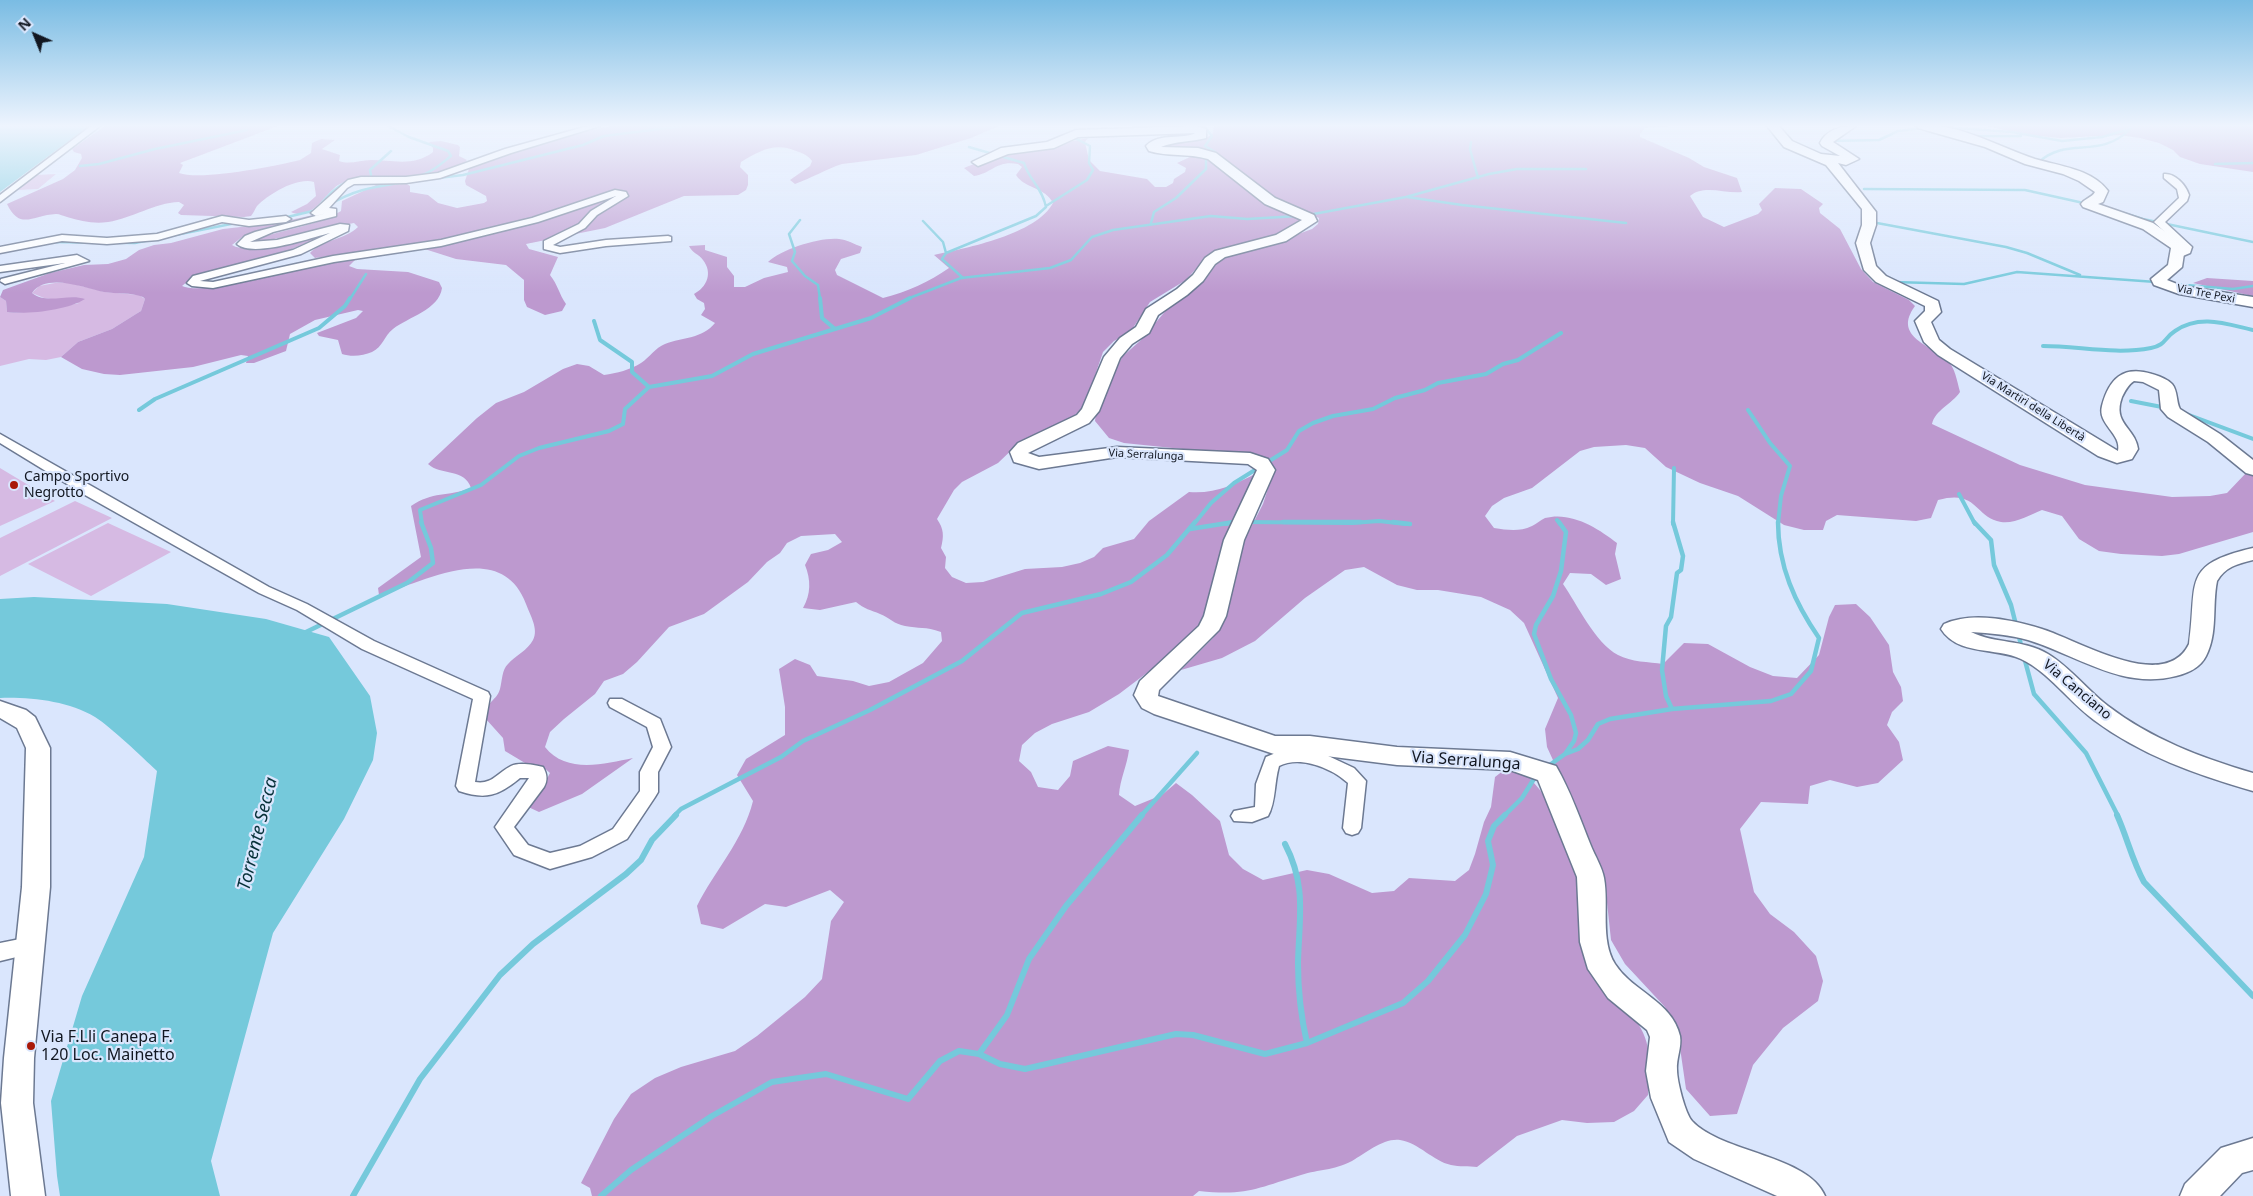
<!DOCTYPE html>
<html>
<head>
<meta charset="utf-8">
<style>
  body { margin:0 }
  #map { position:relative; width:2253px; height:1196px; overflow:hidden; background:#dae6fd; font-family:"Noto Sans",sans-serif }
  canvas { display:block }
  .north { position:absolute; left:10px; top:10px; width:50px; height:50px; -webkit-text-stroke:4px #dae6fd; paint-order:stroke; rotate:316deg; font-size:14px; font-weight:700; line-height:20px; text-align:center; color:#121721 }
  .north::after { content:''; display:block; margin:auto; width:18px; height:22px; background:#121721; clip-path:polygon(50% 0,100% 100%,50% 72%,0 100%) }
</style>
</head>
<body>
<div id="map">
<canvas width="2253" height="1196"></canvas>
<div class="north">N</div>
</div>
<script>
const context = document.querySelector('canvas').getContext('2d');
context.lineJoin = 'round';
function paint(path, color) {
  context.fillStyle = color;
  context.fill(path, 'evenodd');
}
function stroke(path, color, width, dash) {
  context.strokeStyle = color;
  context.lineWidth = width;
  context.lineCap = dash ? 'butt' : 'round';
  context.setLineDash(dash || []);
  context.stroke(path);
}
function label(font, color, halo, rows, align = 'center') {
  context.font = font + ' "Noto Sans",sans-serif';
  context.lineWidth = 4.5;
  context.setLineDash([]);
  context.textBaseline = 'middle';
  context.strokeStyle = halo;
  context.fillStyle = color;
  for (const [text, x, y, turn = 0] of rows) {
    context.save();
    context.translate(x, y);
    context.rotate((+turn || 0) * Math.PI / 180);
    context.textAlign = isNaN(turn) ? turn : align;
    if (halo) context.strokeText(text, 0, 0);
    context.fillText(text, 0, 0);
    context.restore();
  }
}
const green = new Path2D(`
  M56,174L38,189L18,190L37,175Z
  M55,283H70L105,292L139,295L145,299L141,311L136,314L112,329L78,342L61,357L46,360L29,359L0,366V297L6,301L7,312L14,313L52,309L79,303L44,298L32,293L39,286Z
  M0,468L55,501L0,526Z
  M75,501L112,518L0,576V538Z
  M108,523L171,552L91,596L28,564Z`);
const forest = new Path2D(`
  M105,126H278L180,163L183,165L179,173C201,181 275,166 300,160L311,153L312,143L321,139L335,140L322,149L340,155L339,161C350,165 360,160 371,160C392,160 414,167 433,152V148L429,142L441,141L458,145L460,147L459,156L467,160C459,172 416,178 402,178C388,178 375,175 360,178C353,179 344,182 338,185C325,194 311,222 291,212L307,204L316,196L314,182C297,177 269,194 257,206C255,209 254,212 251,216L244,217L181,215L178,213L184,205L179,202C154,203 133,218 108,222C93,224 81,221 67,217C63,216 60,214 56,214C33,215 20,231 7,204L63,179L75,170L82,158L81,154L74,152L72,149Z
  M612,126H999L971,138L916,155L842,164C826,169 812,178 795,184L790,180L810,166L812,161C808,155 802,153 796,151C774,142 760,151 741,162L740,167L748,175V185L746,190L738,195L684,196L605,228L526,244L529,249L558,257L550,275C558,285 559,294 566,304L562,311L545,315L527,307L524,300V280L506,265L456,259L409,244L315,258L310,253C323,239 345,240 358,227L354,223L254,243L252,241C281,229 315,227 341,211L342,201L376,185L407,184L410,186V192L428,195L438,203L457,208L484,203L487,201L486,196L466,185L465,181L469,169C516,152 563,134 612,126Z
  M1214,126H1673L1645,128L1640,134V137L1689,158L1704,167L1737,178L1742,192C1725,194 1704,184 1690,196L1703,217L1724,227L1758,214L1762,210L1759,204L1775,188L1801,189L1823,204L1819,208L1820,213L1840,229L1861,269L1873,282L1909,300L1915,306C1893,336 1928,344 1947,360C1955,367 1957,381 1960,392C1952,404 1935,410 1932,424L2020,465L2085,485L2172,497L2210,496L2227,493L2246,473L2253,476V532L2179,554L2162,556L2121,554L2099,551L2079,539L2062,516L2042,510C2030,515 2015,524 2001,522C1974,517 1978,489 1938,500L1931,518L1916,521L1837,515L1826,521L1823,530H1804L1784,525L1738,496L1700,483L1666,467L1645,448L1626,445L1594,447L1580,451L1532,488L1504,498L1492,506L1485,516L1494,528C1508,530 1519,532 1532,526C1536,524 1541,520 1545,518C1571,511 1598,528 1617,543L1615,554L1621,579L1606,585L1591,574L1570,573L1563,584C1577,604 1595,643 1618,655C1631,662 1649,662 1663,664L1684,643L1708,644L1750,667L1773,676L1797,678L1819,655L1829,617L1835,605L1856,604L1870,617L1889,645L1893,672L1901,687L1903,701L1892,712L1887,725L1899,742L1903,760L1878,783L1857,787L1830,780L1810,786L1808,804L1761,802L1740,829L1754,892L1770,914L1794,932L1816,956L1823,981L1818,1001L1783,1028L1753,1065L1737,1114L1710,1116L1686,1089L1678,1034L1665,1007L1625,964L1611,940L1606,893L1591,843L1547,747L1545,729L1558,698L1524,623L1510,610L1481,597L1438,590H1417L1397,585L1364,567L1345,570L1305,598L1255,641L1222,658L1181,670L1213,638L1230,602L1242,545L1263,504L1274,470L1221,453L1124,443L1109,438L1095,421L1096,412L1122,357L1141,340L1168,308L1204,281L1217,263L1234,253L1258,249L1312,229L1318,224L1319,218L1276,200L1217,153L1163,146L1167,143L1208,137L1213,133Z
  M1987,126H2253V172L2200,164L2180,157L2173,150L2159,143L2140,138L2119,135L2060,138L2020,134Z
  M1088,138L1085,142L1089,160L1100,171L1147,179L1155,187H1166L1173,183L1174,179L1185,172L1186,168L1177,163L1190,157L1200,156L1208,159L1303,221L1275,237L1208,255L1186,280L1150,302L1131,331L1114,341L1103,352L1085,405L1070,420L1021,441L998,463L962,482L954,490L937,519C944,529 944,536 941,548L946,557L945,568L952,577L966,583L983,582L1025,569L1062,567L1080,563L1094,557L1103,548L1134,539L1149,521L1189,492C1215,494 1234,485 1257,473L1205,622L1177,650L1119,694L1089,712L1052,724L1035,733L1022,745L1019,761L1031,772L1038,787L1058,790L1070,776L1073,761L1108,746L1129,750C1127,766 1120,779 1119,795L1135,806L1162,795L1176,783L1192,795L1220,821L1229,855L1243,869L1263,880L1307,870L1329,874L1372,893L1394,891L1409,878L1455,881L1469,870L1475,854L1484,822L1491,807L1495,777L1508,767L1528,776L1540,790L1562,824L1630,1013C1654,1041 1649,1060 1648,1095L1634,1111L1614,1122L1587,1123L1562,1120L1517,1136L1477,1167C1469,1166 1459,1167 1451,1165C1433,1161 1419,1143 1400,1140C1383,1138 1366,1153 1352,1161C1332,1171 1320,1169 1301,1175C1257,1188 1248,1196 1199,1191L1193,1196H592L590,1188L581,1183L614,1119L631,1094L655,1078L681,1067L735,1051L757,1036L805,997L822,979L831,921L844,902L830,890L786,907L765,904L723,929L701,924L697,906C715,870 743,841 753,801L737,775L746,759L785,735V707L779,669L795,659L810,665L817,676L853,681L869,686L889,682L923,663L942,641L941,632C925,626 919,629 905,626C894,624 890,618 880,614C871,610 864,609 856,602L820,610L803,608C811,594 811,580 805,565L811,554L828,550L842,542L835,534L801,536L787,543L780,553L767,562L748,582L704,614L669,627L637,662L623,674L604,681L595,694L564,719L550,732L545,747C566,774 604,764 633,758L582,794L539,812L524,805L541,790L550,773L542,766L525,763L505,751L503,738L485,718C488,698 496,702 500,689C502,681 502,669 508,664C515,656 528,650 533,640C539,629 530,615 526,604C501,538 425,582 379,595L378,588L421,557L411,506C433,491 447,497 471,488C465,468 441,476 428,464L477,418L496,403L524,392L563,369L577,364L589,366L604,375C617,373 630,370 641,363C650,357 655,348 665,344C683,337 702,339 715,323L701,315L705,309L704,303L697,299L694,294C707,287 713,273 703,260C699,254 692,253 689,246L705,245V250L727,257V267L734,276V287H745L764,278L788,272L787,267L768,262C782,249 820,237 839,239C848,240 854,244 862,247L860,253L841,259L835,270L837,275L883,298C907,292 929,282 949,268L934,255C967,248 1037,234 1053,203C1045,187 1025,189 1016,175L1022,167L1018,164C996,160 993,173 974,176L964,168L988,158Z
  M318,214L321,217L242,237L232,245C251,257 312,236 334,231L280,254L194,276L182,286C206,297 309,266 339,260C348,258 357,258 366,257L355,260L349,266L357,269L408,272L439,282L442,288C439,310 408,317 393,329C384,336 383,347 372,352C363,356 351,357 342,354L338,340L319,336L317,333L356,318L363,311L358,310L315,320L290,334L286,351L254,363H246L248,356L241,355L193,367L120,375L104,374L82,369L61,357L78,342L112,329L136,314L141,311L145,299L143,297C131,292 116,294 104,292C85,288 46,272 32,293C47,305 68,293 85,299C68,310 27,315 7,312L6,301L0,297L3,290L50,273L84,265L108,264L126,259L139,250L154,245L171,243L223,229L276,223Z
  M2207,278L2253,281V296L2193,283Z`);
const water = new Path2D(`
  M0,126H89L0,192Z
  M34,597L167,604L266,619L329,637L370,696L377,733L373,760L344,819L273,933L211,1161L220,1196H60L57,1176L51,1101L82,996L144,857L157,771C141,756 112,728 95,717C68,701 31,697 0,698V599Z`);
const streamFar3 = new Path2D(`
  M1941,127L2012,132L2062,141L2102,137L2130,129
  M1971,136H2021
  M1828,141L1879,140L1898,131L1923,128
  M1471,142L1470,149L1478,178
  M2039,162C2067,136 2100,160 2130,129V126
  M2215,164L2253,163
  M80,166L99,164L155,149L247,130
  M371,175L370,170L391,151
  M414,181L463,175L583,145L604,136L683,126
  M1864,189L2025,190L2088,204
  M1407,197L1462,205L1626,223
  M329,205C355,189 374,187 404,182
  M1046,206L1087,180L1093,170L1089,163L1090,146L1073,137
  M319,210L318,208C351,163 373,183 418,176C430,174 442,163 451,156L448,151L409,137L388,126
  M2117,211L2143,219L2253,242
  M1308,215L1406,197L1489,174L1517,169H1586
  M283,218L317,210
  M800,220L789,234L795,252L792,261L805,276L818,285L820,299
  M923,221L943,242L946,253
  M1151,223L1154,212L1176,198L1206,169V159L1215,152L1205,146L1212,136L1204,126
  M1877,223L2006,247L2027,253L2080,275
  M53,242L135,243L236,223
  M963,278L942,259L946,253L1036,216L1046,207C1042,187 1029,180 1024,163L969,147
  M1894,282L1964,284L2017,272L2156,282
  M2174,284L2233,289L2253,286
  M350,299L366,274
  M907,299L961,278L1050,268L1071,260L1092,237L1113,230L1211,216L1247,219L1298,216`);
const streamFar2 = new Path2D(`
  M820,298L822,318L835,329
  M594,321L600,340L632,362V372L649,387
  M2043,346C2079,346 2114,355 2151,348C2166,345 2164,338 2175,331C2200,314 2226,324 2253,330
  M2131,401L2167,408
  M139,410L155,399L319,328L345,306L350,298
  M1748,410L1770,443L1790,466L1781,496L1778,524
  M2181,412L2253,439
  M1959,494L1975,524
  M1557,520L1560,524
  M1247,522L1352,523L1379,521L1406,524
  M422,524L420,510L481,485L519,456L539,448L609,431L623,424L625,409L649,387L712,376L753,354L871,318L910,298
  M1194,524L1211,503L1234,483L1287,450L1299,431L1313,423L1333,416L1373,409L1395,398L1425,390L1438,383L1486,374L1503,364L1518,360L1561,333
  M1226,524L1236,522
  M1673,524L1674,468`);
const streamFar1 = new Path2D(`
  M1283,522H1361
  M1393,522L1410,524
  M1559,522L1566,532L1561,571L1553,596L1536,625L1534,634L1551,679L1571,715L1576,733L1574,741L1565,754
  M1974,522L1991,540L1994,565L2011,605L2022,649
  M1190,529L1234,522
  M304,633L407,583L433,563L431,548L421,522
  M2024,657L2034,694L2086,753L2118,816
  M1672,709L1666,696L1662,670L1666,626L1671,617L1677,573L1681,570L1683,556L1673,522
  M1547,767L1565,754L1578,749L1588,740L1598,724L1610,719L1672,709L1771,701L1791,694L1811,671L1819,638C1795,603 1778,566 1778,522
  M674,816L681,809L781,757L803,741L870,710L962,661L1022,613L1101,594L1131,582L1167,555L1195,522
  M1141,816L1197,753
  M1504,816L1522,798L1537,774`);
const stream = new Path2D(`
  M2117,815C2127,837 2132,860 2144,882L2253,996
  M1285,844C1307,886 1299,918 1298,963C1298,990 1301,1017 1307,1043
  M979,1054L1007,1015L1029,959L1066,906L1142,815
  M353,1196L420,1079L500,975L533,944L626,874L641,860L652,840L676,815
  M601,1196L631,1170L712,1116L772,1082L826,1074L908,1099L940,1061L959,1051L979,1054L1000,1064L1025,1069L1176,1034L1193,1035L1265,1054L1307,1043L1403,1003L1428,981L1465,935L1486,894L1493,865L1488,841L1494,826L1505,815`);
const street = new Path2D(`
  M91,126H100L0,202V195Z
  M588,126H600L511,153L440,178L406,183L354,184L347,188L329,208L336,209V216L273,232L250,242L277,240L340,224L349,225L348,231L301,254L200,281L213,282L333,256L441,240L532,218L615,190L626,192L628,196L597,215L585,228L553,245L560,247L606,240L668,236L671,237V241L606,246L560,253L544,249V241L579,224L591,211L616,196L538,222L441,246L334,262L213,288L192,286L187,283L193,276L293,250L330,233C310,238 253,258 237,244L245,236L255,232L327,213L316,216L311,213L348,180L361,177H406L438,173L505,149Z
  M2164,174C2175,173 2186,185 2189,195L2187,201L2165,222L2192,247L2190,253L2178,258L2173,255L2182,248L2154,222L2179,198L2177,189L2164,178Z
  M222,216L249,220L286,216L291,219L286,222L249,226L222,222L158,240L107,244L62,241L0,253V247L62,235L107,238L157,234Z
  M77,255L89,261L5,284L0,281L1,279L65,263L0,272V266Z
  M0,434L269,587L307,604L374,641L488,692L490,696L475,782C492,785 497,773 511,766C519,762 535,765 543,767C547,774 548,780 544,787L514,827L528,845L550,853L580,846L613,829L640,791V772L653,747L647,727L610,707L608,703L610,699H622L660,719L671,747L658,772V792L655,797L627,839L592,857L550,869L514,855L495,827L529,778H520C498,796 486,800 459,791L456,786L473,699L362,649L297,610L259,593L85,495L0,443Z
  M1319,743L1325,745L1328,749L1324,754L1354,768L1366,781L1361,828L1358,833L1352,835L1346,833L1343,828L1348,783C1332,768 1300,755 1279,766C1274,783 1276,802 1268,816L1252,822L1234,821L1231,816L1234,811L1255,807L1256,784L1266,757L1283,750H1309L1313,745Z
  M30,937L37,940L40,946L37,952L0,961V943Z`);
const secondary = new Path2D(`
  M1196,126L1206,129V138C1191,142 1175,141 1161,147L1198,148L1216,153L1275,198L1314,215L1317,221L1286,241L1225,257L1215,264L1203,281L1187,295L1158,315L1149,333L1132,344L1120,358L1099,411L1089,423L1028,453L1039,457L1117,447L1250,453L1268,459L1275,470L1244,540L1226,616L1219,630L1159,690L1158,696L1275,736H1310L1397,747L1510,752L1556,766C1571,792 1580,819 1591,846C1595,856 1602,867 1604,878C1609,905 1600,940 1615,964C1633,992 1672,1001 1680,1036C1682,1047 1676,1059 1677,1070C1677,1081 1685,1113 1692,1121C1722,1153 1808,1155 1825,1196H1777L1694,1159L1669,1142L1651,1098L1646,1071L1650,1037L1647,1030L1608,998L1588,969L1580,942L1577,877L1538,780L1510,770L1397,765L1310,754H1274L1154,714L1142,708L1134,695L1140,681L1199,626L1204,616L1224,540L1257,470L1248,464L1117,457L1039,469L1014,462L1010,452L1018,443L1077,415L1082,409L1104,357L1120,338L1136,327L1146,309L1177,289L1193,275L1205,258L1215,251L1276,235L1302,220L1265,204L1208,159C1188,153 1168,157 1149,151L1146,146C1159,132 1184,140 1195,133L1078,137L1054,148L1008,154L978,166L972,162L1001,148L1047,142L1076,130Z
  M1767,126H1779L1792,141L1821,154L1840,156L1822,146L1820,143C1827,129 1841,126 1856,126L1833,142L1859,159L1846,165L1838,163L1876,212V225L1870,243L1876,266L1886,276L1938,301L1941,312L1931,322L1939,340L1950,349L2118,451C2122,434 2097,424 2102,406C2109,379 2123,365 2152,374C2159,376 2167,379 2172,384C2178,391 2176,402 2180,409L2220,434L2253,460V475L2246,473L2208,442L2168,417L2161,409L2159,390L2143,382L2134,381C2128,385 2125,391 2122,397C2112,424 2135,427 2138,449L2132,459L2117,463L2098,456L1938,355L1924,342L1915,321L1925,311V306L1876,282L1864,270L1856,243L1862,225V209L1826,165L1784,147Z
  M1916,126C1956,121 1998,147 2035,159C2059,166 2092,169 2108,191L2103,202L2098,204L2153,223L2183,244L2185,247L2182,267L2167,280L2182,286L2253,297V307L2179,294L2154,285L2151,279L2168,265L2171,248L2143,229L2083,207L2081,204C2085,198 2092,198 2095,192L2079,181L2063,174L2025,164L1985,147L1918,128Z
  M2253,548V560C2237,564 2225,567 2217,581C2212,606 2218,633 2206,656C2200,668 2188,673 2176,676C2122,690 2077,655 2028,640C2010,635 1990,633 1971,632C1995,644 2023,639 2048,654C2071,668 2087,690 2108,706C2151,739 2202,758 2253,773V791C2197,775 2141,755 2094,720C2068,701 2050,673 2021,659C1996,647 1958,656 1941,629L1944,624C1973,611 2013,620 2042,629C2078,640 2165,694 2189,644C2198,582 2180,565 2253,548Z
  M0,701L26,710L35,717L50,748V887L34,1058L33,1103L45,1196H11L1,1103L4,1058L22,887L26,748L17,728L0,718Z
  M2253,1138V1170L2242,1173L2220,1196H2180L2185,1184L2221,1148Z`);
const markers = [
  [14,485,5,"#a91807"],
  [31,1046,5,"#a91807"]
];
const farStreetnames = [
  ["Via Tre Pexi",2206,294,11],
  ["Via Martiri della Libertà",2033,407,32],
  ["Via Serralunga",1146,455,3]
];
const poiNames = [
  ["Campo Sportivo",24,477],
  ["Negrotto",24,493]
];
const streetNames = [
  ["Via Canciano",2077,690,40]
];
const nearStreetnames = [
  ["Via Serralunga",1466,761,4]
];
const nearPoinames = [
  ["Via F.Lli Canepa F.",41,1037],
  ["120 Loc. Mainetto",41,1055]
];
const nearWaternames = [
  ["Torrente Secca",258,834,-76]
];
paint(green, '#d6bae3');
paint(forest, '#bd99cf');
paint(water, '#75c9db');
stroke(streamFar3, '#75c9db', 2.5);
stroke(streamFar2, '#75c9db', 4);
stroke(streamFar1, '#75c9db', 4.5);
stroke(stream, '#75c9db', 6);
stroke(street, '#6c7992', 3);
stroke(secondary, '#6c7992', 3);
paint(street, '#fff');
paint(secondary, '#fff');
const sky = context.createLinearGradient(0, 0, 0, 293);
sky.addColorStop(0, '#7abce3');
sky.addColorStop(0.43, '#eef4fe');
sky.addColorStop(1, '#eef4fe00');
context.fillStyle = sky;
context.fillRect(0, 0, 2253, 293);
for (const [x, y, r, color] of markers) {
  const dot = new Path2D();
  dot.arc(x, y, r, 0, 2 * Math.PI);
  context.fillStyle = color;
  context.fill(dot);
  stroke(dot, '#dae6fd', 2);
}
label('11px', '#121721', '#dae6fd', farStreetnames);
label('14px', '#121721', '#dae6fd', poiNames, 'left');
label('14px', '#121721', '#dae6fd', streetNames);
label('16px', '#121721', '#dae6fd', nearStreetnames);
label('16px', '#121721', '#dae6fd', nearPoinames, 'left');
label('italic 18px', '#073139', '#dae6fd', nearWaternames);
</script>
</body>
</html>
